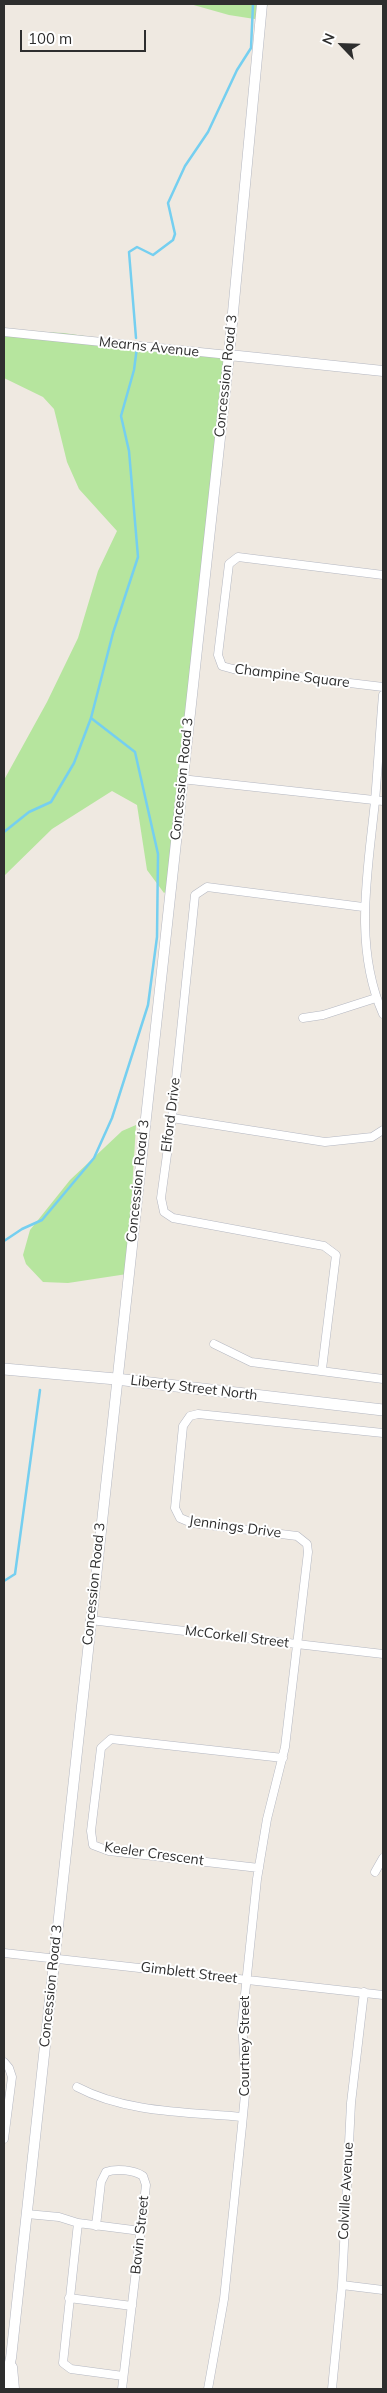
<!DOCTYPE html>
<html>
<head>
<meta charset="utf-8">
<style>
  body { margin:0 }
  #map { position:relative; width:387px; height:2393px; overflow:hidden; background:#efe9e1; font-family:Mulish,sans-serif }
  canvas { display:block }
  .frame { position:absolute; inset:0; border:5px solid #2e2e2e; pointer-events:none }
  .north { position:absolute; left:317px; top:20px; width:50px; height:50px; -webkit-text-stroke:4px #fff; paint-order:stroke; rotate:294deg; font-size:14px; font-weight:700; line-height:20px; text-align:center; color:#2e2e2e }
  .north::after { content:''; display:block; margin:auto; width:18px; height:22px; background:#2e2e2e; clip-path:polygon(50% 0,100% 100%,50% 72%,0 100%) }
  .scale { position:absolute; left:20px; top:30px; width:126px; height:22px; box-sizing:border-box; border:2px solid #2e2e2e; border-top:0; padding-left:6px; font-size:15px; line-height:18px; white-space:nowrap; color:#2e2e2e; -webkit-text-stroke:4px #fff; paint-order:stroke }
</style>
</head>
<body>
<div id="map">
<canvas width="387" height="2393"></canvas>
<div class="frame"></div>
<div class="north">N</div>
<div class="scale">100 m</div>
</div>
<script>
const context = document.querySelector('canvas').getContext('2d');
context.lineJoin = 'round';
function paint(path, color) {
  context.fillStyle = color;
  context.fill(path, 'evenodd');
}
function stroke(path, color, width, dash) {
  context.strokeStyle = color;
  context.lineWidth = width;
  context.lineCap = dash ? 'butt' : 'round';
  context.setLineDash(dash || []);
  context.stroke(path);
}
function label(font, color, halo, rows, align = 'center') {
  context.font = font + ' Mulish,sans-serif';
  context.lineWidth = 4;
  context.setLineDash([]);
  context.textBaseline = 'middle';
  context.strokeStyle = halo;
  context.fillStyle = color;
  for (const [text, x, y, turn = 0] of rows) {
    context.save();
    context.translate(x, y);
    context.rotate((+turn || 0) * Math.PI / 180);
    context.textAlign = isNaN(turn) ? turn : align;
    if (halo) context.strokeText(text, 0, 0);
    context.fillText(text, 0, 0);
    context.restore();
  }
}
const green = new Path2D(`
  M190,4H268L261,20L229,15Z
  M4,330L64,333L222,356L225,371L175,885L164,893L147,870L137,805L112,791L52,829L4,876V780L47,702L78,638L98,571L117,531L79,489L67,462L54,409L43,397L4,378Z
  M136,1125L127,1274L68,1283L43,1282L26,1264L23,1255L30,1230L70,1180L122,1131Z`);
const stream = new Path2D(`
  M136,338L129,252L137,247L153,255L173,240L175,234L168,203L185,166L208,132L237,70L251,48L253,4
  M4,832L29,812L51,802L74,763L91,718L113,633L138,557L129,451L121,416L134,370L137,347
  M4,1241L22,1229L42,1220L94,1158L112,1118L148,1005L157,937L158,854L135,752L91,718
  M4,1581L15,1574L40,1390`);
const minor = new Path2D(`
  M4,332L229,355
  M383,575L238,557L229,564L218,655L222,666L233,669L383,687
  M383,695C380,730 378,765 375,801C368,871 353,946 383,1014
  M181,779L383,801
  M303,1018L323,1015L376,998
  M172,1118L325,1142L372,1137L383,1130
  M214,1344L251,1362L383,1379
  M322,1369L336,1255L324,1246L173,1218L164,1212L161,1198L172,1118L195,895L207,887L363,907
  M90,1620L383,1654
  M259,1868L109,1851L93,1845L91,1831L101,1748L111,1739L283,1758
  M375,1872L383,1858
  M4,1953L383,1995
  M4,2062L9,2068L12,2077L4,2139
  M77,2087C126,2113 188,2112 242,2117
  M27,2214L59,2217L78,2223L63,2363L71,2369L123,2376
  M78,2223L141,2231
  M96,2226L101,2182L106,2172C116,2168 134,2170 143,2176L146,2185L122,2389
  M342,2285L383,2290
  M69,2298L132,2306
  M208,2389L224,2299L242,2126L246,2084L242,2023L257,1879L267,1819L285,1747L308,1552L307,1544L297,1536L192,1523L180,1518L175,1508L183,1426L190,1416L198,1414L383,1433
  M332,2389L342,2285L351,2103L364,1992`);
const tertiary = new Path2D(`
  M229,355L383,371
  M12,2367L14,2389
  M4,2389L11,2358L229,355L262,4`);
const secondary = new Path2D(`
  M4,1369L116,1379L383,1410`);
const streetNames = [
  ["Mearns Avenue",149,347,6],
  ["Concession Road 3",226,376,-84],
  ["Champine Square",292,676,7],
  ["Concession Road 3",182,779,-84],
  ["Elford Drive",171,1115,-83],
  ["Concession Road 3",138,1181,-84],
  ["Liberty Street North",194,1388,7],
  ["Jennings Drive",235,1527,8],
  ["Concession Road 3",94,1584,-84],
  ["McCorkell Street",237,1637,7],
  ["Keeler Crescent",154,1854,8],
  ["Gimblett Street",189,1973,7],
  ["Concession Road 3",51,1986,-84],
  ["Courtney Street",245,2046,-90],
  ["Colville Avenue",346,2191,-87],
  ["Bavin Street",140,2235,-84]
];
paint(green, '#b6e59e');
stroke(stream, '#75cff0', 2.5);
stroke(minor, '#b4b7c1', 9);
stroke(tertiary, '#b4b7c1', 11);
stroke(secondary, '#b4b7c1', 12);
stroke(minor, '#fff', 8);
stroke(tertiary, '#fff', 10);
stroke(secondary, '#fff', 11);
label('14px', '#2e2e2e', '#fff', streetNames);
</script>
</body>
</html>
